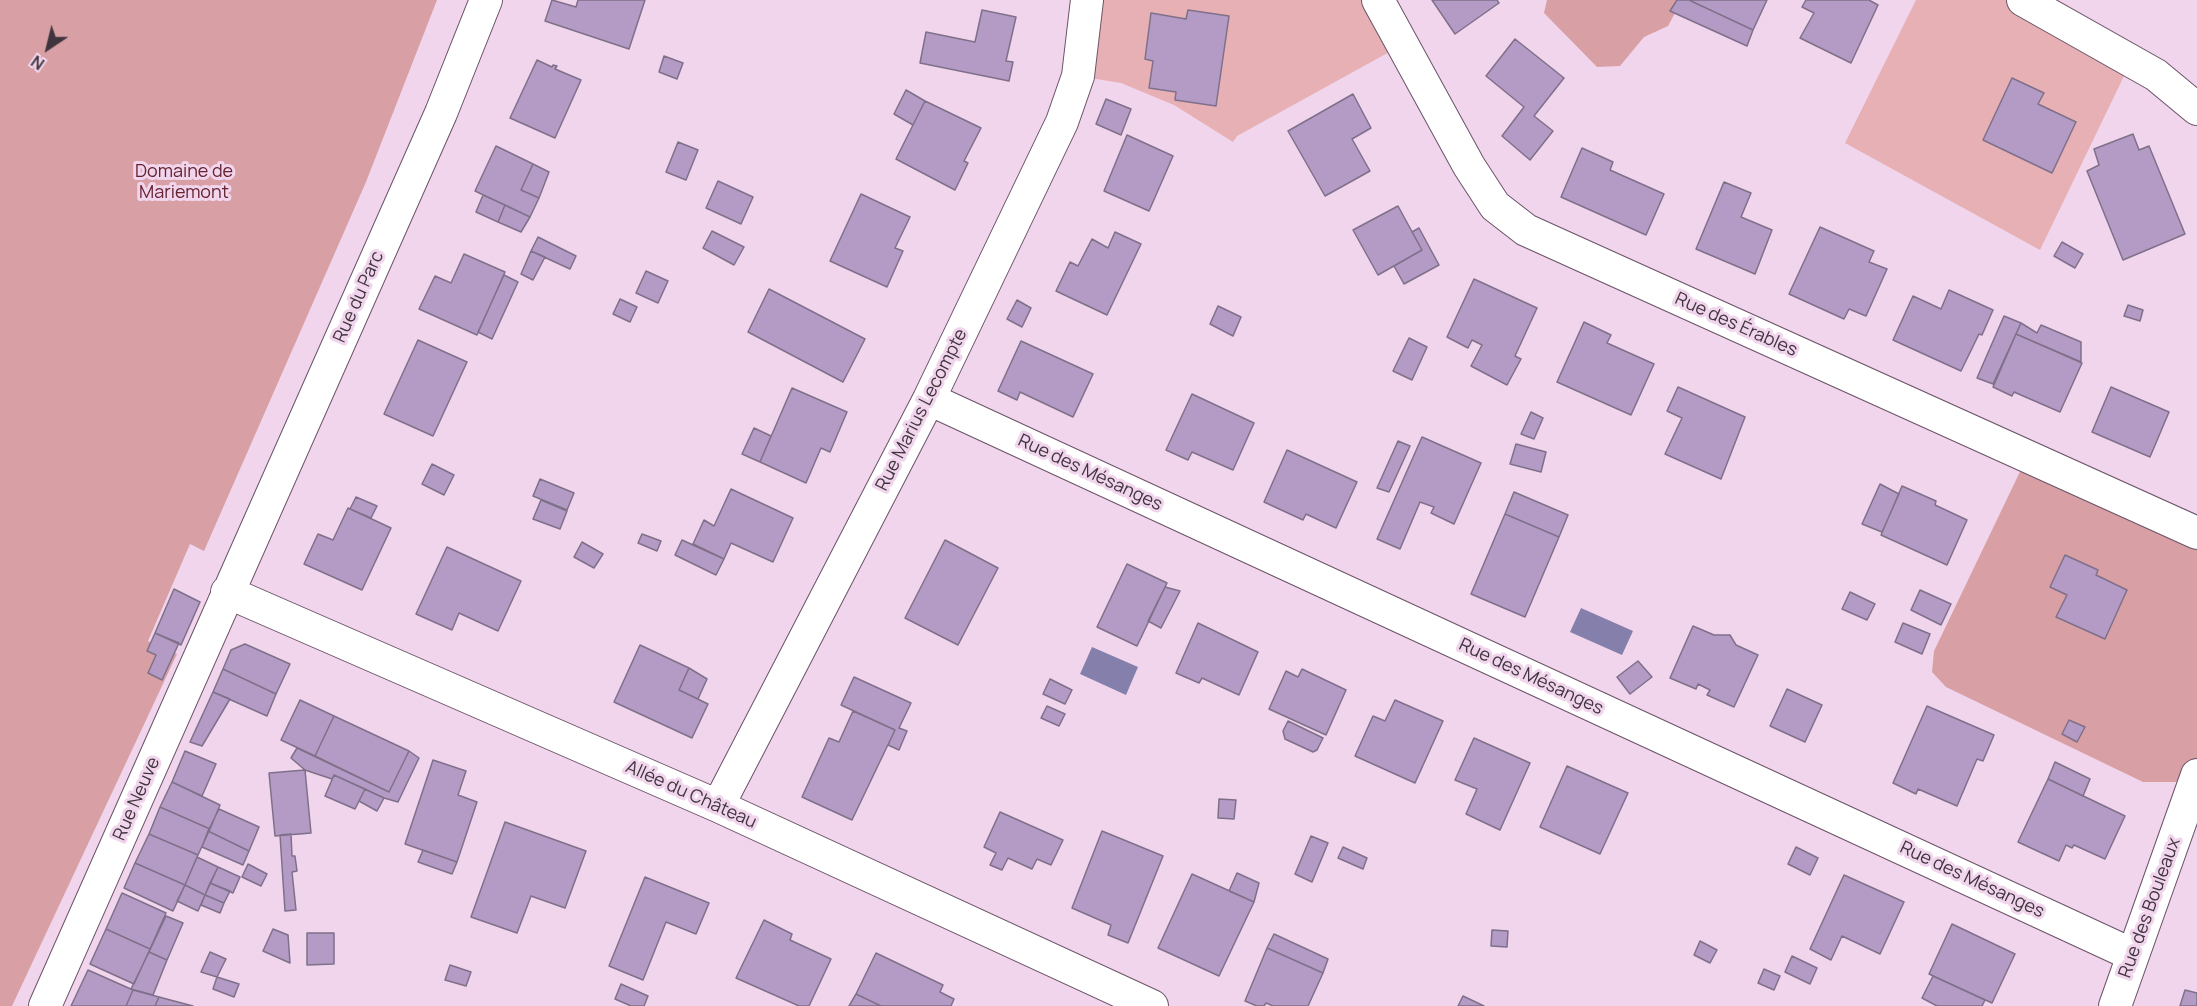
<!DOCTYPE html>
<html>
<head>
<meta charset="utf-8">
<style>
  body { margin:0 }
  #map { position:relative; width:2197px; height:1006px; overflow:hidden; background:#f1d5ec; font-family:Manrope,sans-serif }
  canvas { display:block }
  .north { position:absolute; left:18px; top:18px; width:60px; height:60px; -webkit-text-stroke:4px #f1d5ec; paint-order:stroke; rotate:215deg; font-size:16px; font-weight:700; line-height:24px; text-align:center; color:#40353f }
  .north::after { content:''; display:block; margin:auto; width:21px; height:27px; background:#40353f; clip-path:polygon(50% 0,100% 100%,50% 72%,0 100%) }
</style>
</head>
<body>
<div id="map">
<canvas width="2197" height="1006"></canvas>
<div class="north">N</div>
</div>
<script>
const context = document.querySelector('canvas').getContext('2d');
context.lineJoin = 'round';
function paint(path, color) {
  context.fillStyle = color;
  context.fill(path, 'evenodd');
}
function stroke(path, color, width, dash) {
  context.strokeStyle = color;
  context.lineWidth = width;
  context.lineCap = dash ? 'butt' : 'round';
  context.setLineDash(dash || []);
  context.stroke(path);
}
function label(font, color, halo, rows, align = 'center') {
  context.font = font + ' Manrope,sans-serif';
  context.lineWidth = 6;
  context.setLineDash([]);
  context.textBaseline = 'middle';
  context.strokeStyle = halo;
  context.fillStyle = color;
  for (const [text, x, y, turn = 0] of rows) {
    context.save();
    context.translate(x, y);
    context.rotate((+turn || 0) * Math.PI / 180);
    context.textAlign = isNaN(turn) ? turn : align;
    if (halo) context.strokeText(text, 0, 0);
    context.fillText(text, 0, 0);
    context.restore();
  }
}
const green = new Path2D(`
  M1087,0H1378L1402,45L1237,136L1233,142L1174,105L1121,83L1078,76Z
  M1916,0H2023L2125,74L2040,250L1845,143Z`);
const forest = new Path2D(`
  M0,0H437L366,182L204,551L190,544L148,641L177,654L12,1006H0Z
  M1547,0H1682L1668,26L1644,37L1620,66L1597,67L1544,13Z
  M2027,457L2197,533V775L2176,782H2143L1946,687L1932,672L1934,651Z`);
const water = new Path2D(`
  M1581,608L1633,631L1622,655L1570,632Z
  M1092,647L1138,667L1126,695L1080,674Z`);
const building = new Path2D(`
  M552,0L576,7L578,0H645L629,49L545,21Z
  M1432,0H1497L1499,3L1455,34Z
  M1677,0H1689L1753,30L1747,46L1670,11Z
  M1689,0H1767L1753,30Z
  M1806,0H1869L1878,5L1851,63L1800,38L1814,13L1802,7Z
  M982,10L1016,17L1006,61L1013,62L1009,81L920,63L926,32L975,42Z
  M1188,10L1229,16L1216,106L1175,100L1176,92L1149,88L1153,61L1145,59L1151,13L1186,19Z
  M1515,39L1564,78L1534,116L1553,131L1530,160L1502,136L1524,107L1486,76Z
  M664,56L683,63L677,79L659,72Z
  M537,60L552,67L553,65L557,66L555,69L581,80L555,138L510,118Z
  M2012,78L2044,93L2038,104L2076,122L2052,173L1983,140Z
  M906,90L925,101L913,125L894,114Z
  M1353,94L1371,128L1352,139L1370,171L1325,196L1288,131Z
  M1106,99L1131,109L1121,135L1096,124Z
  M925,101L981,128L964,161L968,163L955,190L896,159Z
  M2133,134L2139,150L2149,146L2185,234L2123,260L2087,171L2099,165L2094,149Z
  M1127,135L1173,156L1149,211L1104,191Z
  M678,142L698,150L686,180L666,172Z
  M496,146L533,164L521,190L539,198L530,217L475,191Z
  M1582,148L1613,162L1610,170L1664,194L1646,235L1561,197Z
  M533,164L549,172L539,198L521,190Z
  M718,181L753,197L741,224L706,208Z
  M1724,182L1751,193L1741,217L1772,230L1755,274L1696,249Z
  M861,194L910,217L895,248L903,251L887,287L830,261Z
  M483,195L505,205L498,222L476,212Z
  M505,205L530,217L521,232L498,222Z
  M1398,206L1422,250L1378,275L1353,230Z
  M1820,227L1874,251L1869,262L1887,269L1866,316L1849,309L1844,319L1789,294Z
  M1419,228L1439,265L1404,284L1394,266L1422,250L1412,232Z
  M712,231L744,247L734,265L703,248Z
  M1115,232L1141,244L1107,315L1056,291L1070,262L1078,266L1092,239L1108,248Z
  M538,237L576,256L570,269L531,251Z
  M2062,242L2083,254L2075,268L2054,256Z
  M531,251L545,257L533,280L521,274Z
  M464,254L505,272L477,335L419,309L435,276L451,283Z
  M646,271L668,281L658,303L636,293Z
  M504,275L518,282L492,339L478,332Z
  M1474,279L1537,308L1515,356L1521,359L1507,385L1471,366L1482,345L1472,340L1468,348L1447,337Z
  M769,289L865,339L843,382L748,332Z
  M1949,290L1993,310L1982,335L1979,334L1961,371L1893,340L1913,296L1941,309Z
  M620,299L637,307L630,322L613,314Z
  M1017,300L1031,308L1022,327L1007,319Z
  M2128,305L2143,310L2140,321L2124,316Z
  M1218,306L1241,317L1233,336L1210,324Z
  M2004,316L2021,323L1993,384L1977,378Z
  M1584,322L1611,335L1607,343L1654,364L1631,415L1557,382Z
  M2021,323L2037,333L2041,325L2081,342V362L2016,334Z
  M2016,334L2082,363L2060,412L2014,392L2012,396L1993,387Z
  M1409,338L1427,347L1412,380L1393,371Z
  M418,340L467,362L433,436L384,414Z
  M1021,341L1093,374L1073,417L1020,392L1017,400L998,391Z
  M1678,387L1745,417L1721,479L1665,454L1682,418L1667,411Z
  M2111,387L2169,412L2150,457L2092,432Z
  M792,388L847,412L830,452L821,448L806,483L760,462Z
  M1192,394L1254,423L1233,470L1192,452L1188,460L1166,450Z
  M1531,412L1543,418L1534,439L1521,434Z
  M754,428L771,436L760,462L742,454Z
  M1422,437L1481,463L1454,524L1431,513L1434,507L1420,502L1400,549L1377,539Z
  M1398,441L1410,446L1389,492L1377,488Z
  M1516,444L1546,452L1541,472L1510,464Z
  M1287,450L1357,482L1336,528L1306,514L1303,520L1264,502Z
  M432,464L454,475L444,495L422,484Z
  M540,479L574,493L567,510L533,496Z
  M1880,484L1899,494L1882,532L1862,524Z
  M1902,486L1936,501L1935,505L1967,520L1947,565L1881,535Z
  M731,489L793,518L773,562L731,543L724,559L693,544L704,520L714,526Z
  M1514,492L1568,515L1559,537L1505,514Z
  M356,497L377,506L371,518L350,509Z
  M541,500L567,511L560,529L533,519Z
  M348,508L391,528L362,590L304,564L318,534L333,540Z
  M1505,514L1559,537L1525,617L1471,594Z
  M642,534L661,541L657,551L638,543Z
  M682,540L724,559L716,575L675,555Z
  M945,540L998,568L958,645L905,618Z
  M582,542L603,554L594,568L574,557Z
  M447,547L521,581L498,631L459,613L452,630L416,614Z
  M2065,555L2098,570L2096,575L2127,590L2105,639L2056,617L2067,595L2050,587Z
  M1127,564L1167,583L1137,646L1097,627Z
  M1165,587L1180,591L1161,628L1148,621Z
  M174,589L200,602L181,645L155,633Z
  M1920,590L1951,604L1941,625L1911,610Z
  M1850,592L1875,604L1867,620L1842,609Z
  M1198,623L1258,652L1239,695L1202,678L1199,683L1176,673Z
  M1903,623L1930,634L1922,654L1895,642Z
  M1693,626L1714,635H1730L1736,645L1758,655L1734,707L1707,695L1710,690L1698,684L1696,689L1670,678Z
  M155,633L179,643L162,680L148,673L156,655L147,651Z
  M245,644L290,664L276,694L223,669L231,650Z
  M640,645L689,668L679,690L708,704L692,738L614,702Z
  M1638,661L1652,677L1630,694L1617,677Z
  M689,668L707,679L698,699L679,690Z
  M223,669L276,694L267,716L213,692Z
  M1302,669L1346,690L1326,735L1269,709L1286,671L1298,677Z
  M854,677L911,703L899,728L907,731L899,750L888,745L895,730L841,705Z
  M1050,679L1072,690L1065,704L1043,694Z
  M1787,689L1822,705L1805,742L1770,726Z
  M213,692L230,699L202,746L190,742Z
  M300,700L334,716L315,756L281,740Z
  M1395,700L1443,721L1415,783L1355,756L1373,716L1385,721Z
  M1047,706L1065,714L1059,726L1041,718Z
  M1927,706L1994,735L1983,761L1977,759L1957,806L1918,789L1916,794L1893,783Z
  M853,711L895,730L852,820L802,797L829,738L839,742Z
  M334,716L409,751L389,792L315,756Z
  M2069,720L2085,727L2077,742L2062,734Z
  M1288,721L1323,738L1317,750L1313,752L1285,739L1283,731Z
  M1474,738L1530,763L1500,830L1466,814L1477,789L1455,780Z
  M297,748L389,792L409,751L419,758L398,802L384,798L334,775L332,779L305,770L291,758Z
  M185,751L216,764L202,796L172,782Z
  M433,760L466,771L458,795L477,802L457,862L405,844Z
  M2055,762L2090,779L2083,796L2048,779Z
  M1567,766L1628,793L1600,854L1540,827Z
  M305,770L311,833L275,836L269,773Z
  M334,775L365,789L355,809L325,796Z
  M2048,779L2125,816L2105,859L2074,845L2072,848L2066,845L2059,861L2018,842Z
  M172,782L220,805L210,829L160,807Z
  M365,789L384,798L377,811L359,801Z
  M1219,799L1236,800L1234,819L1218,818Z
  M160,807L210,829L198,855L149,834Z
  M219,809L259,827L249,851L208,831Z
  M1000,812L1063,840L1051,865L1037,859L1032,869L1008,858L1002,870L990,865L996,853L984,847Z
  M505,822L586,851L565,908L531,896L517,933L471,917Z
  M208,831L249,851L243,865L202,847Z
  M1102,831L1163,856L1128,943L1108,935L1111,925L1072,908Z
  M149,834L198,855L185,885L135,863Z
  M291,834L292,856H295L297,871L292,872L296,910L285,911L280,835Z
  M1311,836L1328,843L1312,882L1295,874Z
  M1343,847L1367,858L1363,869L1338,858Z
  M1796,847L1818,858L1810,875L1788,864Z
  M423,850L457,862L452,874L418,862Z
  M197,857L218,867L205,895L185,885Z
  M135,863L185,885L173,911L124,888Z
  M248,864L267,874L261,886L242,877Z
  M218,867L240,877L233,893L210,883Z
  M1237,873L1259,883L1254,902L1229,891Z
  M1192,874L1254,902L1219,976L1158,948Z
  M1844,875L1904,902L1880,954L1842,936L1831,960L1810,949Z
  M645,877L709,903L696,934L666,922L643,980L609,966Z
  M210,883L230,891L224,903L205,895Z
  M185,885L205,895L198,911L177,901Z
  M122,893L166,913L150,949L106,929Z
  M205,895L224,903L220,913L201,905Z
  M166,916L183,923L167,960L149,952Z
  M764,920L792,934L790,940L831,959L809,1006H799L736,978Z
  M1952,924L2015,954L1992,1003L1929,974Z
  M106,929L150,949L134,984L90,964Z
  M273,929L288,935L290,963L263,951Z
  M1492,930L1508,931L1507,947L1491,946Z
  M307,933H334V964L307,965Z
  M1274,934L1328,959L1323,973L1267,948Z
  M1700,941L1717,950L1710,963L1694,955Z
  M1267,948L1323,973L1308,1006H1273L1266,1003L1264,1006H1257L1245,1001Z
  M149,952L167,960L153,995L131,989Z
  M210,952L226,959L217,977L201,972Z
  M876,953L943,985L940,992L954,999L951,1006H881L856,994Z
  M1792,956L1817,968L1810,984L1785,972Z
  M450,965L471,972L466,986L445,980Z
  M1764,969L1780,976L1774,990L1758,983Z
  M88,970L133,990L126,1006H71Z
  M1933,976L1985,1000L1982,1006H1937L1922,998Z
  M217,977L239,984L234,997L213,989Z
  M621,984L648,996L644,1006H631L615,999Z
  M133,990L159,997L155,1006H126Z
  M2185,990L2197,993V1006H2180Z
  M856,994L881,1006H849Z
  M1463,996L1484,1006H1458Z
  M159,997L193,1006H155Z`);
const street = new Path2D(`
  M1378,0L1469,166L1495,206L1526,230L2197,533
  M2023,0L2156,75L2197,109
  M929,399L2133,955
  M227,592L718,806L1152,1006
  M718,806L929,399L1062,122L1078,76L1087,0
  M45,1006L441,113L486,0
  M2115,1006L2197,775`);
const parkNames = [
  ["Domaine de",184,172],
  ["Mariemont",184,193]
];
const streetNames = [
  ["Rue du Parc",359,297,-66],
  ["Rue des Érables",1736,325,24],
  ["Rue Marius Lecompte",922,410,-63],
  ["Rue des Mésanges",1090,473,25],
  ["Rue des Mésanges",1531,677,25],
  ["Allée du Château",691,795,24],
  ["Rue Neuve",137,799,-66],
  ["Rue des Mésanges",1972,880,25],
  ["Rue des Bouleaux",2150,908,-70]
];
paint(green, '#e7b0b5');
paint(forest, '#d8a0a5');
paint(water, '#857fac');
paint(building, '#b49bc6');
stroke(building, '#7f708a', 1.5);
stroke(street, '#6a5367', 34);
stroke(street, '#fff', 32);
label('18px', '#66222f', '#f1d5ec', parkNames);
label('18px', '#40353f', '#f1d5ec', streetNames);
</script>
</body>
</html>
